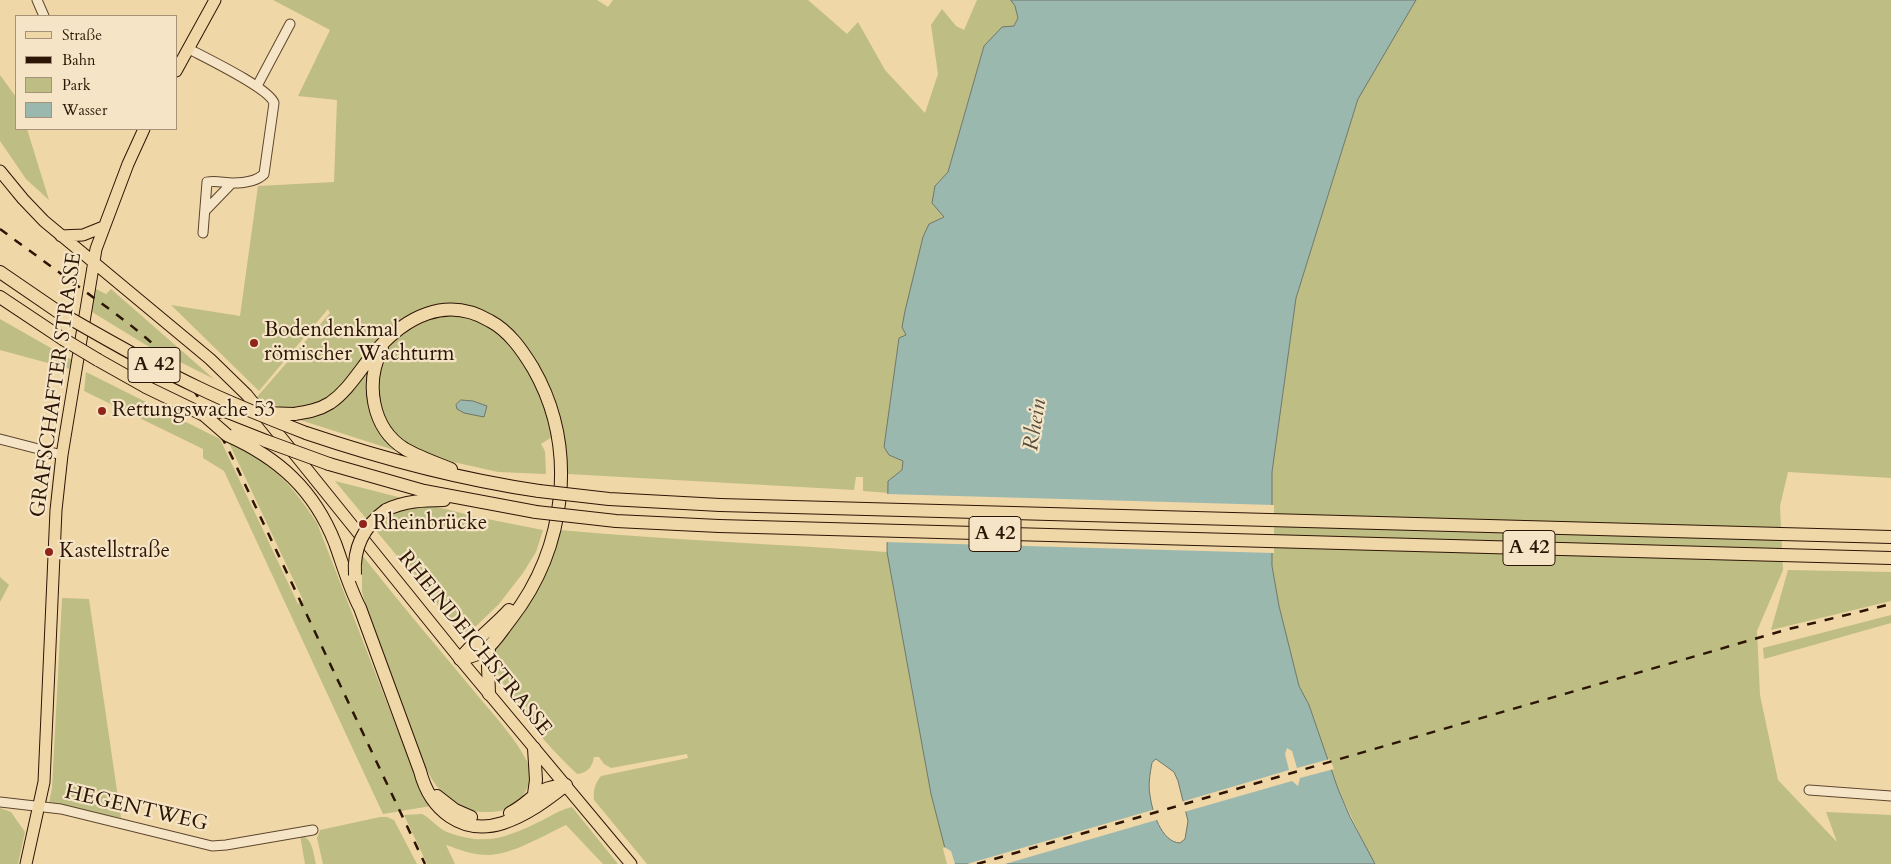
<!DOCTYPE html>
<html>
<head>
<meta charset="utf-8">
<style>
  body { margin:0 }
  #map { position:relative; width:1891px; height:864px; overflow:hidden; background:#f0d7a8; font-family:Cardo,serif }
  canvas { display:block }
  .legend { position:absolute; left:15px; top:15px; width:162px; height:115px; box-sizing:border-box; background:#f5e5c6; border:1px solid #a59279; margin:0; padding:6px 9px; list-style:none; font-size:15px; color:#2d1505 }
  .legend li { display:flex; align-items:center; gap:10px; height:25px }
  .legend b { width:25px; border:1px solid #a59279 }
</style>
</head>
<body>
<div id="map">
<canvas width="1891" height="864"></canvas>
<ul class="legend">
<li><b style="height:6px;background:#f0d7a8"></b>Straße</li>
<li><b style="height:6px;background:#2d1505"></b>Bahn</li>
<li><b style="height:14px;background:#bebd84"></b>Park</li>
<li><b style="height:14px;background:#9bb8af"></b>Wasser</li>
</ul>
</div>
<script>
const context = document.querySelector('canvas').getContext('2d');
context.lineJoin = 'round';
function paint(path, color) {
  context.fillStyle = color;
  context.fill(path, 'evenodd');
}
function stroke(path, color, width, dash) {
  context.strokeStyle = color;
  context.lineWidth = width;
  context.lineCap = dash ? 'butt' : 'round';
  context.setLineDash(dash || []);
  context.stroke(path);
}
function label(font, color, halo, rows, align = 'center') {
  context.font = font + ' Cardo,serif';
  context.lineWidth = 4.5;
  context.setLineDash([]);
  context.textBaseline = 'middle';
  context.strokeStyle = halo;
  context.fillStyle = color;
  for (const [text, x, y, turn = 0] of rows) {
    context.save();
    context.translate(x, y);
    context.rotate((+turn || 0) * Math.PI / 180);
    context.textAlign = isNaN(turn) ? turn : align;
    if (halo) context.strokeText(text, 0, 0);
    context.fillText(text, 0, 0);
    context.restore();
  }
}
const green = new Path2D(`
  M273,0H597L608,7L613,0H808L847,34L858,22L885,70L925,113L938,74L931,25L942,9L956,26L964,30L977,0H1011L1015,6L1018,18L1014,26L984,46L948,172L935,186L944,217L929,224L906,336L899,338L884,447L889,455L903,461L902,470L888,481V493L863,491V477H856L854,490L568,474L564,436L552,437L541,444L545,451L546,474L498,472L431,457L406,444L397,451L297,419L286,409L256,398L330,313L328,309L259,391L171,305L240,316L258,186L334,182L337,100L298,96L330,30Z
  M1414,0H1891V478L1788,472L1780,506L1783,570L1757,631L1760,695L1778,780L1837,842L1826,812L1891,815V864H1375L1370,856L1338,789L1309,705L1299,686L1291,656L1279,606L1272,566V472L1296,298L1359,96Z
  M0,75L16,97V129H27L49,200L26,179L0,141Z
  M96,289L106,294L111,289L214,379L146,345L92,312L94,294Z
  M0,319L72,360L70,369L0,350Z
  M86,372L220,439L298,604L303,600L229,443C274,465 290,482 317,523L424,798L431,806L383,814L224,471L203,458V449L84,391Z
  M335,481L477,517L543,530L536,552L523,573L499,604L470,632H460Z
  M560,530C669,540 778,544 887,552L931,794L949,864H647L594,800C593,791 595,783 601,776L688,758L687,754L611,768L604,764L599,757H594C592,768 587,773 577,774C547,745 501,696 492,655Z
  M362,555C398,601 436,645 473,690C490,711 519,741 529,766C534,777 526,793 519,801C512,810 498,812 488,812C470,813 456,806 444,794C425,777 415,739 406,716C394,681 381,647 368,613L362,592Z
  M1788,570L1891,572V601L1771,630Z
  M0,577L9,585L0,602Z
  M62,598L89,599L121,818L49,803L52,788Z
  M1891,615V623L1764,659L1763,648Z
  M572,807L618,864H603L566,825C544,835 512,855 488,855C473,855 460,850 446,845L455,864H427L404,815L422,814C431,818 437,828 447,832C486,847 508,837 543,820C552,815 562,809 572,807Z
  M0,808L11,812L25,832L18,864H0Z
  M380,817H387L394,820L417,864H323L317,838L320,830Z
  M300,835C313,838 313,853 316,864H305Z`);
const water = new Path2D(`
  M1011,0H1416L1358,99L1296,298L1272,472V566L1279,606L1299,686L1309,705L1338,789L1350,817L1375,864H949L931,794L887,552L888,481L902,470L903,461L889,455L884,447L899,338L906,335L902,327L905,311L923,237L929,224L944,217L932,203L935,186L948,172L984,46L1002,27L1014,26L1018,18L1015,6ZM1156,759L1174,772L1178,781L1188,821L1185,839L1180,843C1161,842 1152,811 1150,795C1148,785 1150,773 1152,763Z
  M461,400L473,401L487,406L484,417L464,413L457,409L456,405Z`);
const pier = new Path2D(`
  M886,494L1274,505V553L884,542Z
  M1287,748L1292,751L1297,768L1330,759L1334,769L1300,778L1298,786L1292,781L1184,812L1181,802L1289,770L1285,754Z
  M1156,809L1160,819L1005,864H967Z
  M944,847L951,851L955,864H947L943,849Z`);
const minor = new Path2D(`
  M37,0L44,16
  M189,49C206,58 269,88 274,103L264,174C257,181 243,183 233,183C224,183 216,180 207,182L203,233
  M257,86L290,24
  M205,211L232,183
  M0,439L62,455
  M1809,790L1891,796
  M0,802L61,809L212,846L226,845L313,830`);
const major = new Path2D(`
  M176,71L215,0
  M0,171L23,199L44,221L210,359L247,395L460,659L631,864
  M61,236L83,235L103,227
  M26,864L44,782L56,510L62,455L96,249L128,164L144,129`);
const highway = new Path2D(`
  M0,272L57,311
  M0,297L63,339
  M382,349C365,382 371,428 405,449C419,457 436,463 451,469
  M98,360L146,387L204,415
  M294,414C307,412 319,410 330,403C349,390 360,369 375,352C405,317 446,295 490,321C509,331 522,350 533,368C579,448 566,548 511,619C493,642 490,654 460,659
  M223,424L266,441
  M306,433C383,459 457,479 539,491
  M227,435C279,458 314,490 335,543C343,565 349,587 360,608L420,771C430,810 462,836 503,823C527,815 547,800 566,785
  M329,464L424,491L536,512
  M720,505L1891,537
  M386,510C404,501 424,500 444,500
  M719,526L1891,558
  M489,647L488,666L489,694
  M460,659C474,640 494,627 509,610
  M534,794L536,780L534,748
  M437,796L455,810L471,817
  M510,813C535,800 532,788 566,785`);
const rail = new Path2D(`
  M0,229C30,251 60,273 90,295C120,317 150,338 175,366C198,393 216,425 232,457L425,864
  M977,864L1789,629L1891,604`);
const highwayBridge = new Path2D(`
  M57,311C104,338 150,365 199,388C234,405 270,419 306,433
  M63,339L98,360
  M264,413L294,414
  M204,415L227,435
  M266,441L329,464
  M539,491L609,499L720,505
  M536,512L616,521L719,526
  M355,575C353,547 364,526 386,510`);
const markers = [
  [254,343,5,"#8f2418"],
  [102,411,5,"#8f2418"],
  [363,524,5,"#8f2418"],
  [49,552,5,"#8f2418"]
];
const shields = [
  [154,365,52],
  [995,534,52],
  [1529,548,52]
];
const shieldNames = [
  ["A 42",154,365],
  ["A 42",995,534],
  ["A 42",1529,548]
];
const poiNames = [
  ["Bodendenkmal",264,331],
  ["römischer Wachturm",264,355],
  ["Rettungswache 53",112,411],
  ["Rheinbrücke",373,524],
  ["Kastellstraße",59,552]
];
const streetNames = [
  ["GRAFSCHAFTER STRASSE",57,385,-82],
  ["RHEINDEICHSTRASSE",474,644,51],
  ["HEGENTWEG",136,809,13]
];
const waterNames = [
  ["Rhein",1036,425,-81]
];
paint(green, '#bebd84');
paint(water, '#9bb8af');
stroke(water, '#6f776b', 1);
paint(pier, '#f0d7a8');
stroke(minor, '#5e462e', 11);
stroke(major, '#2d1505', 13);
stroke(highway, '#2d1505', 14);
stroke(minor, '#f5e5c6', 9);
stroke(major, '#f0d7a8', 11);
stroke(highway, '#f0d7a8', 12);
stroke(rail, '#2d1505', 2.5, [9, 9]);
stroke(highwayBridge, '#2d1505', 14, []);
stroke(highwayBridge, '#f0d7a8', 12);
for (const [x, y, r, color] of markers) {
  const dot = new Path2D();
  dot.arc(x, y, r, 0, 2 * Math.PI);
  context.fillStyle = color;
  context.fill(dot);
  stroke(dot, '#f5e5c6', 2);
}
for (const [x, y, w] of shields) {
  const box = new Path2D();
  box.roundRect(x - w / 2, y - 17.5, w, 35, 4);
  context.fillStyle = '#f5e5c6';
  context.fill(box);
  stroke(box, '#2d1505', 1);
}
label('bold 20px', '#2d1505', null, shieldNames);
label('21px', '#2d1505', '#f5e5c6', poiNames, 'left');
label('21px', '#2d1505', '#f5e5c6', streetNames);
label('italic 22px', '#544e40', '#f5e5c6', waterNames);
</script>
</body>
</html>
